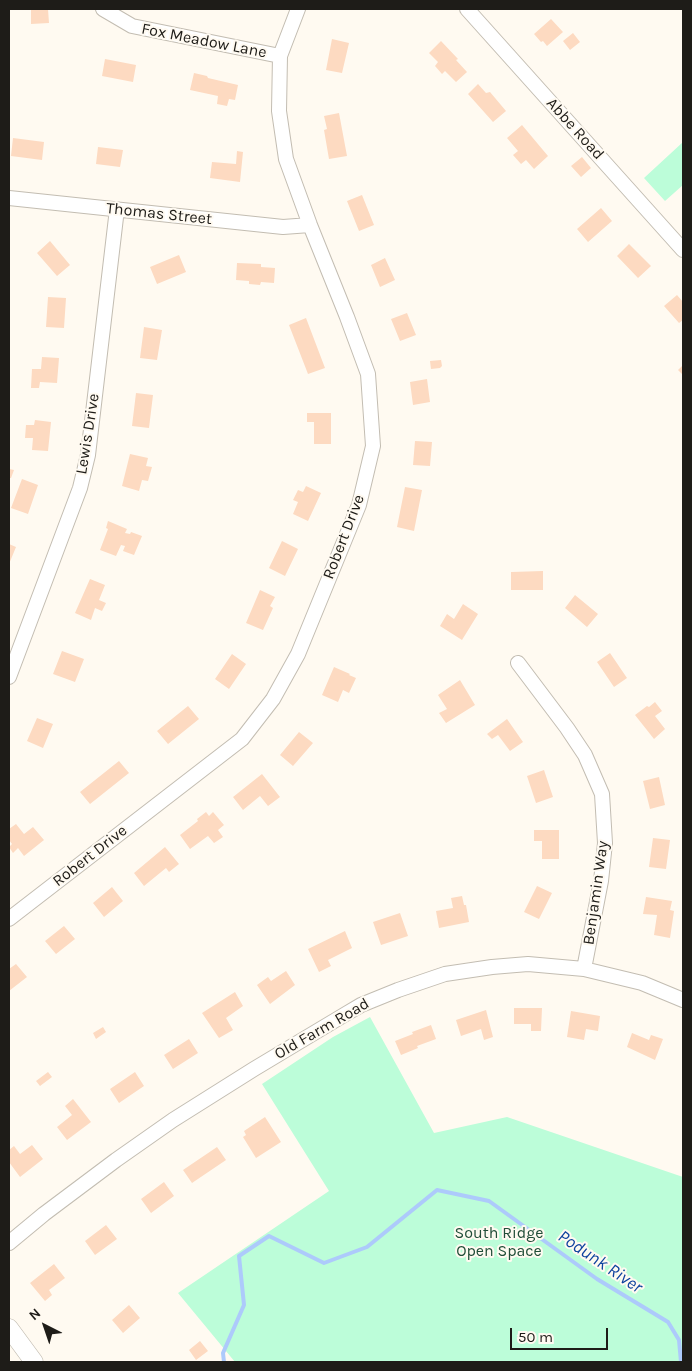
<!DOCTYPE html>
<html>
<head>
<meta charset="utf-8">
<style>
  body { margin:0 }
  #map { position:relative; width:692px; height:1371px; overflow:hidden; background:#fffaf1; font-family:Karla,sans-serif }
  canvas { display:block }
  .frame { position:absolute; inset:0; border:10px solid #1e1c18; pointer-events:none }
  .north { position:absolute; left:20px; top:1301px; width:50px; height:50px; -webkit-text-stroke:4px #fffaf1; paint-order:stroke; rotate:319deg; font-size:14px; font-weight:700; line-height:20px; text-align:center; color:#1e1c18 }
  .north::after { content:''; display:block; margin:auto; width:18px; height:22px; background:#1e1c18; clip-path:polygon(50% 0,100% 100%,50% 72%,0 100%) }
  .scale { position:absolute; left:510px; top:1328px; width:98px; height:22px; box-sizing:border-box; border:2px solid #1e1c18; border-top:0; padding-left:6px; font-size:15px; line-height:18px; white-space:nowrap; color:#1e1c18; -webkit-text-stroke:4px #fffaf1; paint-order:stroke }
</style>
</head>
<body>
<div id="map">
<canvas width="692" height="1371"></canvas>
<div class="frame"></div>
<div class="north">N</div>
<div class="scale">50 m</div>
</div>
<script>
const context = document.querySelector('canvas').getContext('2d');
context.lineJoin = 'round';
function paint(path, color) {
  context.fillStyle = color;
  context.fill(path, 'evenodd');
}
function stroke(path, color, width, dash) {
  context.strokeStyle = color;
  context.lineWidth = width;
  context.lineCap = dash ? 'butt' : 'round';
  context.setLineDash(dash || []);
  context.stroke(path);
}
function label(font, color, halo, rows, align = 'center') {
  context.font = font + ' Karla,sans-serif';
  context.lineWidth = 4;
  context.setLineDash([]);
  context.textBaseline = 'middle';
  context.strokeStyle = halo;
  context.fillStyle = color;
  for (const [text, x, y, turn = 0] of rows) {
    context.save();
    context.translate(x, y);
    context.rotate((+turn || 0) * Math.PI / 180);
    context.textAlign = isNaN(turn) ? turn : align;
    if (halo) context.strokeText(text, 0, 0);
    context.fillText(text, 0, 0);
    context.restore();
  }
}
const green = new Path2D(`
  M683,142V185L665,201L644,178Z
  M370,1017L434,1133L507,1117L683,1177V1362H235L178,1293L329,1191L262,1084L333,1037Z`);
const stream = new Path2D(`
  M224,1362L223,1353L244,1305L239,1256L269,1236L324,1263L367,1247L437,1190L489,1201L597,1279L668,1322L679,1340L681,1362`);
const building = new Path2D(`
  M31,9H48L49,23L31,24Z
  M551,19L563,32L547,46L543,41L541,42L534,34Z
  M573,33L580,42L570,50L563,41Z
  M332,39L349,43L342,73L326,70Z
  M441,41L458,59L456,60L467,72L456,82L445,71L442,74L435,66L438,62L429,53Z
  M105,59L136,65L133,82L102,76Z
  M194,73L207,76L208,78L238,85L235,100L229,99L227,106L217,104L218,96L190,90Z
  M478,84L486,93L490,92L506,111L493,122L468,94Z
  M339,113L347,156L329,159L324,130L327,129L324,116Z
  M522,125L548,156L534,169L526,160L521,164L513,155L518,151L507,138Z
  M13,138L44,142L42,160L11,156Z
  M98,147L123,150L120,167L96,164Z
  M237,151L243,152L240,182L210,178L212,162L236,164Z
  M582,157L591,168L581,177L571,166Z
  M362,195L374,225L359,231L347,201Z
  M601,208L612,221L588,242L577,229Z
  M50,241L70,265L57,276L37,253Z
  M629,244L651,266L638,278L617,256Z
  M179,255L186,272L157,284L150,267Z
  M385,258L395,280L380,287L371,265Z
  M237,263L261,264V267L275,268L274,283L261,282L260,285L249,284V281L236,280Z
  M677,295L683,302V320L679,323L664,306Z
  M48,297L66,298L64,328L46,327Z
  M407,313L416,335L400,341L391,319Z
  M306,318L325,368L308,374L289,325Z
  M144,327L162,330L157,360L140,358Z
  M42,357L59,358L57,383L40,382L39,388H31L32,369H41Z
  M441,360L442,366L440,368L431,369L430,361Z
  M683,365V375L678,370Z
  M427,379L430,402L413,405L410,382Z
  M136,393L153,395L149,428L132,426Z
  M307,413H331V444H314V422H307Z
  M35,420L51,422L48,451L32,450L33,438H25L26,425H34Z
  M415,441L432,442L430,466L413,465Z
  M130,454L148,458L146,466L152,467L148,481L142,480L139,491L122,486Z
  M9,469L14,470L11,478H9Z
  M22,479L38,485L28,514L11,508Z
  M306,486L321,493L308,521L293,514L298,502L293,500L298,490L303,492Z
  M405,487L422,490L414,531L397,527Z
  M108,521L127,529L125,533L130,534L131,532L142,536L134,555L123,551L125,546L121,545L116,556L100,550L108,529L106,528Z
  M282,541L298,549L285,576L269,568Z
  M9,544L16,547L9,564Z
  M543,571V590H511V572Z
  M90,579L105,585L99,600L106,603L102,611L95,608L91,620L75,613Z
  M260,590L275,597L270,606L273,608L263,630L246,623Z
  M575,595L598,614L587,627L565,608Z
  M463,604L478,614L462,640L440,626L447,614L454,619Z
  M62,651L84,659L75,682L53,674Z
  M610,653L627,678L614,687L597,662Z
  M232,654L246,664L229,689L215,679Z
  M334,667L350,674L349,675L356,678L349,693L343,690L338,702L322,695Z
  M460,680L475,705L446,723L439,713L447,709L438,695Z
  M655,702L662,711L655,716L665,729L654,739L635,715L647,706L649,707Z
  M188,706L199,719L168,744L157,731Z
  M37,718L53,724L43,748L27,741Z
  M507,719L523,742L510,751L498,735L492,739L487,734Z
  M299,732L313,743L293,766L280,755Z
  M119,761L129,773L90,804L80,792Z
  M544,770L553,797L536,803L527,776Z
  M262,774L280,797L268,806L260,796L243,810L233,797Z
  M659,777L665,805L650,809L643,781Z
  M206,812L209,816L213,812L224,825L218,830L223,837L214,843L208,836L190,849L180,835L198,821L197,819Z
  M16,824L24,834L33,827L44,840L24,856L18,848L13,853L9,847L12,844L9,840V829Z
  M534,830H559V859H542V841H534Z
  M653,838L670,840L666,869L649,867Z
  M165,847L179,864L169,872L166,868L144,886L134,873Z
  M537,886L552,893L539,919L524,912Z
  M112,887L123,901L104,917L93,903Z
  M462,896L464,905H466L469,922L439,928L436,911L453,908L451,898Z
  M646,897L672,901L670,910L674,911L670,938L654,935L657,915L643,914Z
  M400,913L408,936L381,945L373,922Z
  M64,926L75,939L56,954L45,941Z
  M345,931L352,948L328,960L331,966L319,972L308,949Z
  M16,964L27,977L9,991V969Z
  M286,971L295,985L270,1004L257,985L268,977L271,981Z
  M235,992L243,1006L226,1018L233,1030L219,1038L202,1013Z
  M514,1008H542L541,1031H531V1024H514Z
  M486,1010L493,1037L484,1040L481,1029L461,1036L456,1020Z
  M571,1011L600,1016L598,1031L586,1029L584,1040L567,1037Z
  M431,1025L436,1039L417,1046L418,1048L401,1055L395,1041L413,1034L412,1032Z
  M103,1027L106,1032L96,1039L93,1033Z
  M632,1033L649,1040L651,1035L663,1039L655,1060L627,1047Z
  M189,1039L198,1053L173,1069L164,1055Z
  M48,1072L52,1077L40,1086L36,1081Z
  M135,1072L144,1086L119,1103L110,1089Z
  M73,1099L91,1122L67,1140L57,1127L72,1115L65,1106Z
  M265,1117L281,1142L256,1158L243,1137L246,1135L244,1131Z
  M32,1145L43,1159L20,1177L9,1162V1150L14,1146L20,1154Z
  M217,1147L226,1160L192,1183L183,1170Z
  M164,1182L174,1196L151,1213L141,1199Z
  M106,1225L117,1239L95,1255L85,1241Z
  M54,1264L65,1278L49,1290L52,1295L45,1301L30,1283Z
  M129,1305L140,1318L123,1333L112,1320Z
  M200,1341L208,1351L196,1360L189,1350Z`);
const minor = new Path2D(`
  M103,9L132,26L280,56
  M467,9L683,250
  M9,198L283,227L310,225
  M518,663L567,728L585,755L602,794L605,843L601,881L584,969
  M9,677L80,488L88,455L117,209
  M9,919L242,739L273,699L298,654L359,505L373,446L368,374L347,317L310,225L286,159L279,111L280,56L298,9
  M9,1243L44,1214L116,1160L173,1120L254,1069L344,1015L361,1005L398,990L445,974L492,967L528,964L584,969L642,983L683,1000`);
const tertiary = new Path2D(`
  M9,1328L34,1362`);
const streetNames = [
  ["Fox Meadow Lane",204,41,11],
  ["Abbe Road",575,129,48],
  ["Thomas Street",159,214,6],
  ["Lewis Drive",88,434,-81],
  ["Robert Drive",344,537,-69],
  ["Robert Drive",90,856,-38],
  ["Benjamin Way",596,893,-82],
  ["Old Farm Road",322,1029,-30]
];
const parkNames = [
  ["South Ridge",499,1233],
  ["Open Space",499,1251]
];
const waterNames = [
  ["Podunk River",600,1262,34]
];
paint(green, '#bcfdd9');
stroke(stream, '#adcafb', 4);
paint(building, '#fddac1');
stroke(minor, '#c3bdb2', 16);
stroke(tertiary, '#c3bdb2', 19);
stroke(minor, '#fff', 14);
stroke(tertiary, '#fff', 18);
label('16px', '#1e1c18', '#fffaf1', streetNames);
label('16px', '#214e38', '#fffaf1', parkNames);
label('italic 18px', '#0e439e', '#fffaf1', waterNames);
</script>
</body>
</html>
